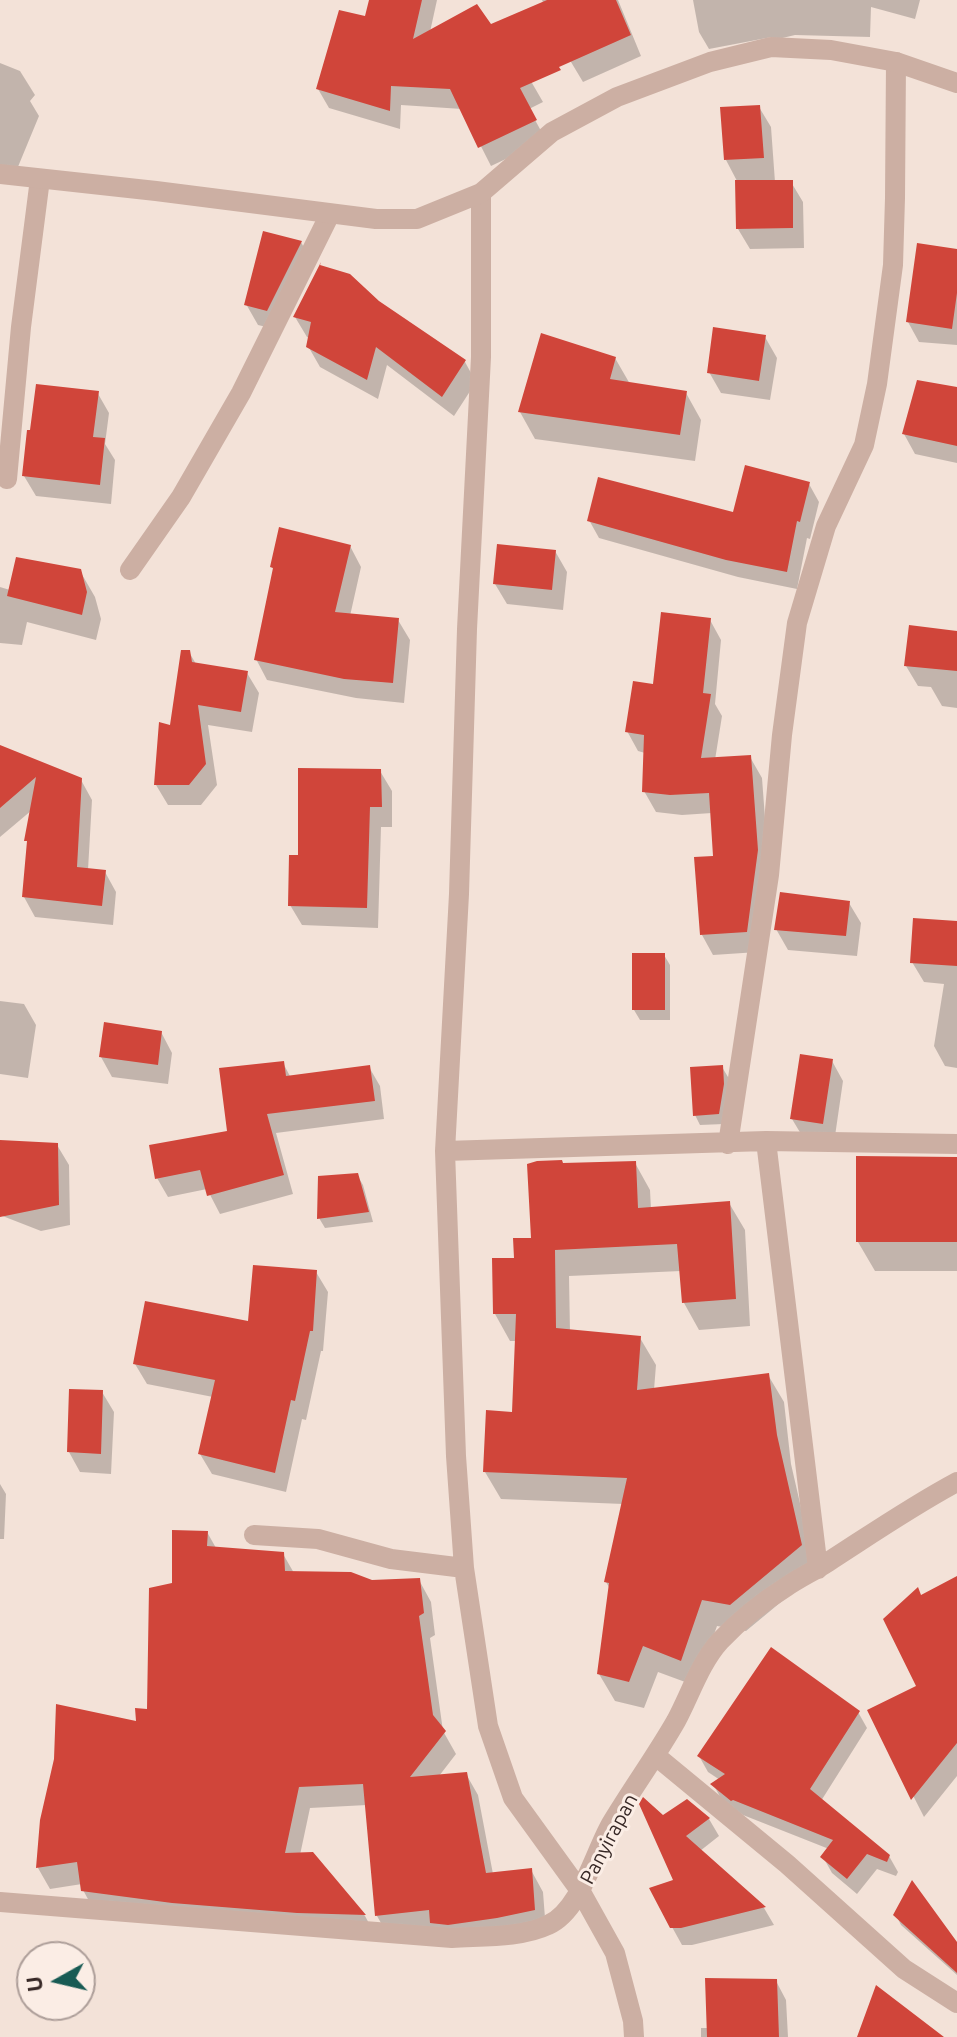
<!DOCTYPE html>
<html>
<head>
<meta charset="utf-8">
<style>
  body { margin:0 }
  #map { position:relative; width:957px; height:2037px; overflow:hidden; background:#f3e2d8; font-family:Ubuntu,sans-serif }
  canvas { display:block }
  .north { position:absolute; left:16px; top:1941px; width:80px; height:80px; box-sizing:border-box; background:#fbede5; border:2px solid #ad9e99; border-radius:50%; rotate:262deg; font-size:22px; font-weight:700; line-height:32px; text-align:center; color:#372826 }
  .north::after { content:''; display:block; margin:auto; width:28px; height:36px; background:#185b54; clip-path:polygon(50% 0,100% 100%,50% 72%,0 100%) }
</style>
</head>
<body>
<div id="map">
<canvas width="957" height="2037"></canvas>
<div class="north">U</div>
</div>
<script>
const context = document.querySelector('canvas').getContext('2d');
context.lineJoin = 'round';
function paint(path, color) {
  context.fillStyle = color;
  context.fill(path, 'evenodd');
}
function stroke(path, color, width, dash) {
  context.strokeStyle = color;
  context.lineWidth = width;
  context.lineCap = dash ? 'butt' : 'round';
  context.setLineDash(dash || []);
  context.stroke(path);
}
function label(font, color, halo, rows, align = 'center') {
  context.font = font + ' Ubuntu,sans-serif';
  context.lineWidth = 6;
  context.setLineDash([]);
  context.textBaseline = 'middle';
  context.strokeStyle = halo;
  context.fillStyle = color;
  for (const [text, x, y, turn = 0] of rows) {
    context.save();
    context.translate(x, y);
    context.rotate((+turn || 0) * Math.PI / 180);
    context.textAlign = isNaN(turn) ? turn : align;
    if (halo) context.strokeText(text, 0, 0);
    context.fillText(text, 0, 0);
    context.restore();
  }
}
const shadow = new Path2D(`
  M371,0H437L430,32L476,6L532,83L543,102L529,109L546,140L491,166L462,109L401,105L400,129L329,108L318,89L366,19Z
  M542,0H618L641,56L583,82L571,62Z
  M693,0H920L915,19L871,7L870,37L795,35L774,40L772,37L709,49L699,32Z
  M0,63L20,71L35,95L30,101L39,116L15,174L0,166Z
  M759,107L771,127L775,182H791L803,202L804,248L750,249L738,229L737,181L726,160Z
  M301,242L312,263L279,330L258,325L246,304Z
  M957,251V345L919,342L908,322Z
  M378,303L465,362L476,382L454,416L387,365L378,399L320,367L308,346L310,338L307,337L295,317Z
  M765,337L777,358L770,400L721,393L709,372Z
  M615,358L630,384L686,393L701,420L695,461L535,439L520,412Z
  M957,389V463L915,454L904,434Z
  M97,392L109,413L105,444L115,460L111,504L36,496L24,476Z
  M809,484L819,502L810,539L807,538L797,589L738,577L599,538L589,520L735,514Z
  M350,546L361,567L350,616L398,620L410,640L404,703L356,698L267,680L256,659L275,572L272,567Z
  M555,551L567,572L563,610L507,604L495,584Z
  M80,571L95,597L101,619L96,640L27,622L22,645L0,643V587L10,590Z
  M710,620L721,640L715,704L722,716L715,760L750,757L762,778L769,872L758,952L713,955L702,935L715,858L712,813L682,815L656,812L644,791L645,753L638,751L627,731L655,687Z
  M957,633V708L942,706L931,687L918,686L906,666Z
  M189,652L196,664L247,673L259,693L252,732L208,725L217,785L201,805H168L156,785Z
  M0,750L81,780L92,800L88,870L105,872L116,892L113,925L35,917L24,897L29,845L27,840L32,810L0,837Z
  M380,771L392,791V827H381L378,928L302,925L290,905L300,857Z
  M849,903L861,923L857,956L788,950L776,929Z
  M957,923V1068L945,1066L934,1046L944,984L924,982L912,962Z
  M664,955L670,965V1020H640L634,1010Z
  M0,1001L24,1004L36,1025L28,1078L0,1074Z
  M161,1032L172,1053L168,1084L112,1077L101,1057Z
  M832,1061L843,1081L834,1143L804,1139L792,1119Z
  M283,1063L291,1078L369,1067L380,1086L384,1119L276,1133L293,1194L220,1214L207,1189L168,1197L157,1178L229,1133Z
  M722,1067L728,1077L729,1095L724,1124L700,1125L695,1115Z
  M0,1142L57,1145L69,1165L70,1225L41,1231L0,1215Z
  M957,1158V1271H875L858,1242Z
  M635,1163L650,1190L651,1209L729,1203L745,1230L750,1326L699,1330L684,1303L681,1271L569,1276L570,1332L640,1338L656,1365L654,1390L768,1375L784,1402L791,1464L816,1573L746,1631L717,1626L696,1686L658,1672L644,1708L615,1701L599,1674L610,1589L606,1582L623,1504L501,1499L485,1472L514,1414L517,1341H510L495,1314L516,1260L533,1240L563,1165Z
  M357,1175L363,1185L373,1222L325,1228L319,1218Z
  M316,1272L328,1292L323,1351H321L306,1420L302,1419L286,1492L212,1474L200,1454L213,1397L147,1384L135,1364L250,1323Z
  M102,1392L114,1412L111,1474L80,1472L69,1452Z
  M0,1484L6,1494L4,1539H0Z
  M207,1532L216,1548L283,1554L294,1573L372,1582L419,1580L431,1602L435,1635L430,1638L443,1731L456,1754L439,1776L466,1774L478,1795L493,1874L531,1870L543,1892L546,1931L389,1937L377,1916L367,1805L310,1808L300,1855H312L365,1916L376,1936L95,1912L83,1890L82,1884L50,1889L38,1868L42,1821L138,1724L149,1711L174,1584Z
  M957,1579V1776L924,1817L870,1711L919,1687L921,1597Z
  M858,1712L867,1728L821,1801L889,1856L898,1872L896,1876L877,1869L857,1894L832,1873L823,1857L829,1849L743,1815L722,1800L713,1784L720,1780L708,1772L699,1756Z
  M687,1801L709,1819L719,1836L700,1851L764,1908L774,1925L692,1945H682L672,1927Z
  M896,1915L957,1946V1975L901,1925Z
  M776,1981L786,2000L788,2037H701V2028H708Z`);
const building = new Path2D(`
  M369,0H422L413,39L477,4L491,24L547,0H616L631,35L559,67L561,70L520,88L537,120L478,148L450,89L391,86L390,111L316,89L339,10L365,16Z
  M760,105L764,158L724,160L720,107Z
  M735,180H793V228L736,229Z
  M263,231L302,241L267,311L244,305Z
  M917,243L957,249V293L952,329L906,322Z
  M321,262L320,265L350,274L379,301L466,360L442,397L376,347L367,380L306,347L311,322L293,317Z
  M713,327L766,335L759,381L707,373Z
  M541,333L616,357L610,379L687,391L680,435L518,412Z
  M917,380L957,387V446L902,434Z
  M36,384L99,391L93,437L105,438L100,485L22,476L27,430H30Z
  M745,465L810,482L800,522L797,521L787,572L726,560L587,521L598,477L733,512Z
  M279,527L351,545L335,612L399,618L393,683L344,679L254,660L273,568L270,567Z
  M497,544L556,550L552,590L493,584Z
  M16,557L81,569L87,592L82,615L7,596Z
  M661,612L711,618L703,693L711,694L701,758L751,755L758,850L747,932L700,935L694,857L713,856L709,793L670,795L642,792L644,735L625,732L633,681L653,684Z
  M909,625L957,631V671L904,666Z
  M181,650H190L192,662L248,671L241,712L198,705L206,764L189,785H154L159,722L170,725Z
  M0,745L82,778L77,867L106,870L102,906L22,897L27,841H24L36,777L0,808Z
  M298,768L381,769L382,807H370L367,908L288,906L289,855H298Z
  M780,892L850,901L846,936L774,930Z
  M913,918L957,921V966L910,963Z
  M632,953H665V1010H632Z
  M104,1022L162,1031L158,1065L99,1057Z
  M800,1054L833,1059L823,1124L790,1119Z
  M284,1061L286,1076L370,1065L375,1101L267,1114L284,1175L207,1196L200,1170L155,1179L149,1145L227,1131L219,1068Z
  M723,1065L724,1084L719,1114L693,1116L690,1067Z
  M0,1140L58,1143L59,1205L0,1217Z
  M856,1156L957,1157V1242H856Z
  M562,1160L563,1163L636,1161L638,1208L730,1201L736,1299L682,1303L677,1244L555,1250L556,1328L641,1336L637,1390L769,1373L777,1435L802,1545L730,1605L702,1600L681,1661L643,1646L629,1682L597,1674L609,1583L604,1582L627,1478L483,1472L486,1410L512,1412L516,1314H493L492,1258H514L513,1238H531L527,1164L537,1161Z
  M358,1173L369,1212L317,1219L318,1176Z
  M253,1265L317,1270L313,1331H310L295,1401L291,1400L275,1473L198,1454L215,1380L133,1364L145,1301L248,1321Z
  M69,1389L103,1390L101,1454L67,1452Z
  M172,1530L208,1531L207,1546L284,1552L285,1571L351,1572L372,1580L420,1578L424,1613L419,1616L433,1715L446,1731L410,1777L467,1772L486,1873L532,1868L535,1910L497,1918L448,1925L430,1923L429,1910L375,1916L363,1784L299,1787L285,1853L313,1852L366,1915L297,1913L172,1903L81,1891L77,1862L36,1868L40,1820L54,1759L56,1704L136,1721L135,1708L147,1709L149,1588L172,1583Z
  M957,1576V1743L911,1800L867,1710L916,1686L883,1619L918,1587L921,1595Z
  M771,1647L860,1711L810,1789L890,1855L887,1862L867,1854L847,1879L820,1857L833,1840L733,1800L731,1801L710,1784L725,1774L697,1756Z
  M643,1797L663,1815L687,1799L710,1818L686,1836L766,1907L681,1928H670L649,1888L673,1880L639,1804Z
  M912,1880L957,1942V1973L893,1915Z
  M705,1978L777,1979L779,2037H707Z
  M876,1985L944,2037H857Z`);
const minor = new Path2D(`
  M481,193V357L467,629L459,894L445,1151L456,1456L464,1568L488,1726L513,1798L581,1892L615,1953L633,2021L634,2037
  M7,479L21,327L40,179
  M130,570L181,497L241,393L330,214
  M766,1141L957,1144
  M728,1144L769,875L782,735L797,623L826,526L864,445L877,384L893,265L895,198L896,62
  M445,1151L766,1141L818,1569
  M254,1535L318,1539L391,1559L464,1568
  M656,1756L787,1864L904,1969L957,2003
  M0,1902L452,1938C481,1936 521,1938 548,1925C580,1911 594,1854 611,1824C632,1789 656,1756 676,1721C690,1695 700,1663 720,1641C739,1621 762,1602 786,1587C799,1578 814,1571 828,1562C870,1535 912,1506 957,1482`);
const tertiary = new Path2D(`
  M0,174L156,191L376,219H417L481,193L552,132L617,97L710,62L771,47L831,50L896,62L957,83`);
const streetNames = [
  ["Panyirapan",609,1839,-62]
];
paint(shadow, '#0003');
paint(building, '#d0453a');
stroke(minor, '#ccafa3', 20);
stroke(tertiary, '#ccafa3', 20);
label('20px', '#372826', '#fbede5', streetNames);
</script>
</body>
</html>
